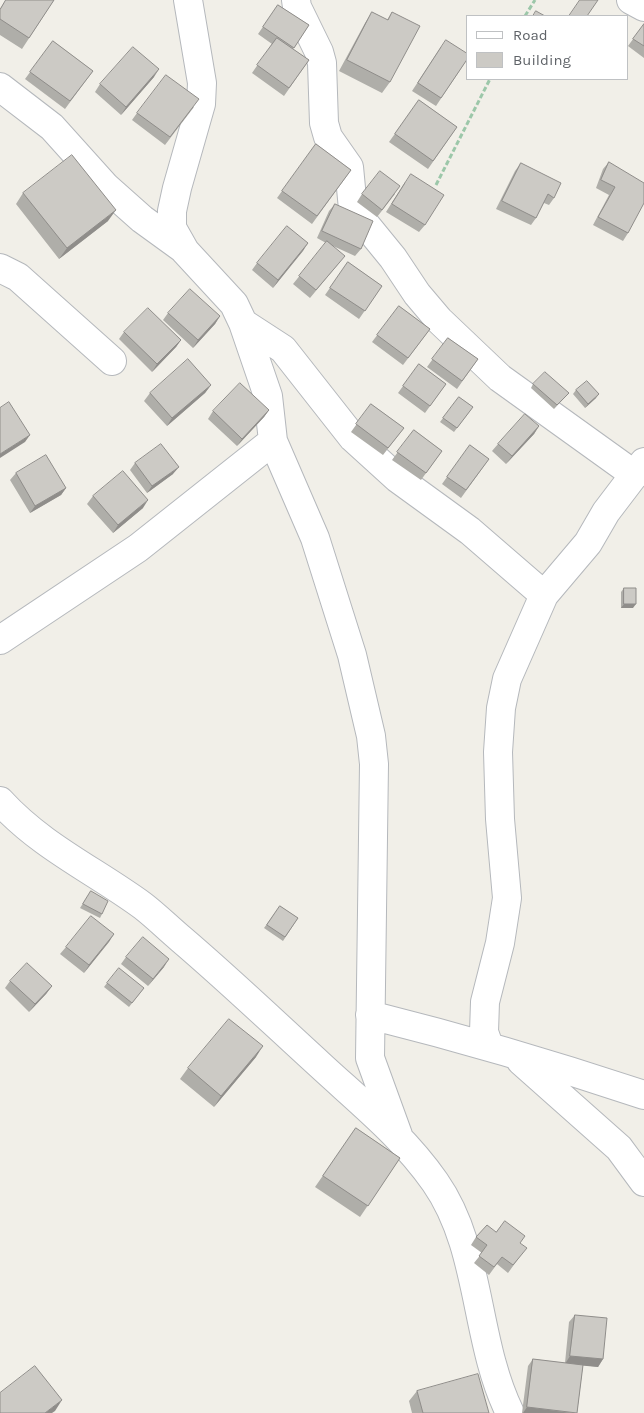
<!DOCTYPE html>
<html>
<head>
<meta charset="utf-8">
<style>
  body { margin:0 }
  #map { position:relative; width:644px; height:1413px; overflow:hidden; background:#f1efe8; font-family:Karla,sans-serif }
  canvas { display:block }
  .legend { position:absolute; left:466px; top:15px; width:162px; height:65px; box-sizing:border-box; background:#fff; border:1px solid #bfc1c3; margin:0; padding:6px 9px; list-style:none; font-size:15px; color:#5f6368 }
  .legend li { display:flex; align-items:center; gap:10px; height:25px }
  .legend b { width:25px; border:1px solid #bfc1c3 }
</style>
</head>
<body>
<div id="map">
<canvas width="644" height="1413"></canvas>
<ul class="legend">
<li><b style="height:6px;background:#fff"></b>Road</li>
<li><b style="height:14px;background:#cccac5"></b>Building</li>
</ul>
</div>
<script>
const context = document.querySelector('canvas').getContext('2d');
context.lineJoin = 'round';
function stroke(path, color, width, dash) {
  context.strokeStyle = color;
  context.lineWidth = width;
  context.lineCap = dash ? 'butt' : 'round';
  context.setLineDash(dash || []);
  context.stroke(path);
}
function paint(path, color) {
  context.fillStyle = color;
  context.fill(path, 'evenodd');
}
const path = new Path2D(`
  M525,16L535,0
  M436,185L490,79`);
const minor = new Path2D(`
  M188,0L202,83L201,104L177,188L172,211V228L185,251L234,304L243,323L268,396L273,441L315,538L352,655L371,736L374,764L370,1058L398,1135
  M296,0L297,7L319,52L322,63L324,123L328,137L349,167L353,209L393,258L417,294L439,320L500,378L635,475
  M631,0L644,7
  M0,87L52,127L106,187L142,219L182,248
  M0,268L18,277L112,361
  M243,323L283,349L353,438L397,478L470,531L544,595
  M0,640L138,548L273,441
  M0,801C42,847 94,870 143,906C156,916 168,928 181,939C228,979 273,1022 319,1064C360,1102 403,1136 435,1182C482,1249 474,1340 510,1413
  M370,1015C462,1038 554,1065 644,1095
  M489,1046L484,1032L485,1002L500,943L507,898L500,819L498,752L501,708L507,679L544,595L588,543L606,512L644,462
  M521,1061L619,1148L644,1182`);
const wall = new Path2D(`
  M6,0H54L22,49L0,35V9Z
  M278,5L309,25L293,49L309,60L284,96L252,73L272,44L258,34Z
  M372,12L387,20L392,12L390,82L382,93L339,71L365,23Z
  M644,24V58L628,46Z
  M53,41L93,71L65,109L25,79Z
  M441,47L468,58L436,106L412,91Z
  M154,77L121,115L95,92L100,84Z
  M419,100L457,127L428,169L389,142Z
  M194,107L165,145L132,120L137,113Z
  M316,144L351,170L312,224L277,198Z
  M609,162L628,233L623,241L593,225L609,195L596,188L603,169Z
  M521,163L554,198L549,205L544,203L536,218L531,225L496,209L515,171Z
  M405,182L425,225L419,232L386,212Z
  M23,193L108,221L59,259L16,204Z
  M362,194H395L377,217L357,202Z
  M335,204L361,249L355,256L333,246L339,263L310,298L293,284L326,243L317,238L329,211Z
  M308,243L273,288L252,270L257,263Z
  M348,262L382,286L359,319L325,295Z
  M399,306L430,329L403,365L372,342Z
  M168,313L220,316L215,324L193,348L163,320Z
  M124,332L181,340L176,347L152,372L119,339Z
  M448,338L478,359L457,389L427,367Z
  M419,364L446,384L425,413L398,393Z
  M533,384L569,393L554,409L531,388Z
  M211,385L205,393L167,426L144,401L150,393Z
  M576,390L596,398L585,408L573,394Z
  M459,397L473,407L454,432L440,422Z
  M371,404L404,428L383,455L351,432Z
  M269,410L264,417L237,446L208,419L213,411Z
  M539,426L534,434L506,464L492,451L498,444Z
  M414,430L442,451L421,480L392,460Z
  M470,445L489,459L461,498L442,484Z
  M135,463L173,474L147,493L130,470Z
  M16,473L66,488L61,495L30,513L10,480Z
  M93,496L143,508L113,533L87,504Z
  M624,588L633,608H621V592Z
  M91,891L102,914L100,918L80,908Z
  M280,906L298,918L283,941L264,928Z
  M114,934L84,973L60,954L66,947Z
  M126,957L164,967L148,986L121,964Z
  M10,981L52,986L46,994L29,1012L5,988Z
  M107,983L144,988L129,1007L104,987Z
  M256,1057L214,1107L180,1079L188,1068Z
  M356,1128L400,1158L360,1217L315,1187Z
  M496,1232L520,1243L521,1255L508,1273L497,1264L489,1275L474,1263L482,1253L471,1245L476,1237Z
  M575,1315L603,1359L598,1367L583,1365L577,1413H522L528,1366L533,1359L565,1363L569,1322Z
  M417,1391L489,1413H412L409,1401Z`);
const shadedWall = new Path2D(`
  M159,69L154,77L121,115L126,107Z
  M116,210L108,221L59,259L67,248Z
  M308,243L303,251L273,288L278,280Z
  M220,316L215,324L193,348L198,340Z
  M181,340L176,347L152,372L157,364Z
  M211,385L205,393L167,426L172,418Z
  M599,394L596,398L585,408L588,404Z
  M269,410L264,417L237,446L242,439Z
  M539,426L534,434L506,464L512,456Z
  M30,435L25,442L0,458V454Z
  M179,467L173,474L147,493L152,486Z
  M66,488L61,495L30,513L35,506Z
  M148,500L143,508L113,533L118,525Z
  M624,604H636L633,608H621Z
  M114,934L109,942L84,973L89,965Z
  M169,959L164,967L148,986L153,979Z
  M52,986L46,994L29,1012L35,1004Z
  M263,1046L256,1057L214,1107L221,1096Z
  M570,1356L603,1359L598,1367L565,1364Z
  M62,1400L55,1411L52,1413H45Z
  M527,1407L571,1413H523Z`);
const building = new Path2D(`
  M6,0H54L29,38L0,19V10Z
  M580,0H598L587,16H569Z
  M278,5L309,25L294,48L263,27Z
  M536,11L545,16H533Z
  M372,12L388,20L392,12L420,26L390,82L347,60Z
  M644,24V46L633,39Z
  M277,38L309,60L289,88L257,65Z
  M446,40L468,54V58L441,98L418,83Z
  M53,41L93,71L70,101L30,72Z
  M133,47L159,69L126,107L100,84Z
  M166,75L199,99L170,137L137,113Z
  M419,100L457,127L433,161L395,134Z
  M316,144L351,170L317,216L282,191Z
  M72,155L116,210L67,248L23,193Z
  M609,162L644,183V203L628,233L598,217L615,187L601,180Z
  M521,163L561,183L554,198L548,194L536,218L502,201Z
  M380,171L400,186L382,210L362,194Z
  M411,174L444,195L425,225L392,204Z
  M335,204L373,221L361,249L322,231Z
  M287,226L308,243L278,280L257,263Z
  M327,241L345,256L316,290L299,276Z
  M348,262L382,286L365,311L330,288Z
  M190,289L220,316L198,340L168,313Z
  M399,306L430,329L408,358L377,335Z
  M148,308L181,340L157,364L124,332Z
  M448,338L478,359L462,381L432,359Z
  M188,359L211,385L172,418L150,393Z
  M419,364L446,384L430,406L403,386Z
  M545,372L569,393L557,405L533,384Z
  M587,381L599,394L588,404L576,390Z
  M240,383L269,410L242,439L213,411Z
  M459,397L473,407L457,428L443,418Z
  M9,402L30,435L0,454V408Z
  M371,404L404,428L388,448L356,424Z
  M525,414L539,426L512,456L498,444Z
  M414,430L442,451L426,473L397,452Z
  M161,444L179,467L152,486L135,463Z
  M470,445L489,459L466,490L447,477Z
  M46,455L66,488L35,506L16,473Z
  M123,471L148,500L118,525L93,496Z
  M624,588H636V604H624Z
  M91,891L108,901L102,914L83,904Z
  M280,906L298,918L285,937L267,925Z
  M91,916L114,934L89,965L66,947Z
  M143,937L169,959L153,979L126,957Z
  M27,963L52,986L35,1004L10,981Z
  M119,968L144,988L132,1003L107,983Z
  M229,1019L263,1046L221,1096L188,1068Z
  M356,1128L400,1158L368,1206L323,1176Z
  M505,1221L525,1236L520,1243L527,1248L513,1265L502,1257L494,1267L479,1256L487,1245L476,1237L487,1225L496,1232Z
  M575,1315L607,1318L603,1359L570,1356Z
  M533,1359L583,1365L577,1413L527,1407Z
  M35,1366L62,1400L45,1413H0V1393Z
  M478,1374L489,1413H423L417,1391Z`);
stroke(minor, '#b5b8bc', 30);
stroke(path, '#9cc7a9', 3, [5, 2.5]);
stroke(minor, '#fff', 28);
paint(wall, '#afaea9');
paint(shadedWall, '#8f8d8a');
paint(building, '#cccac5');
stroke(building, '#8f8d8a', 1);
</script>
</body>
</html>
